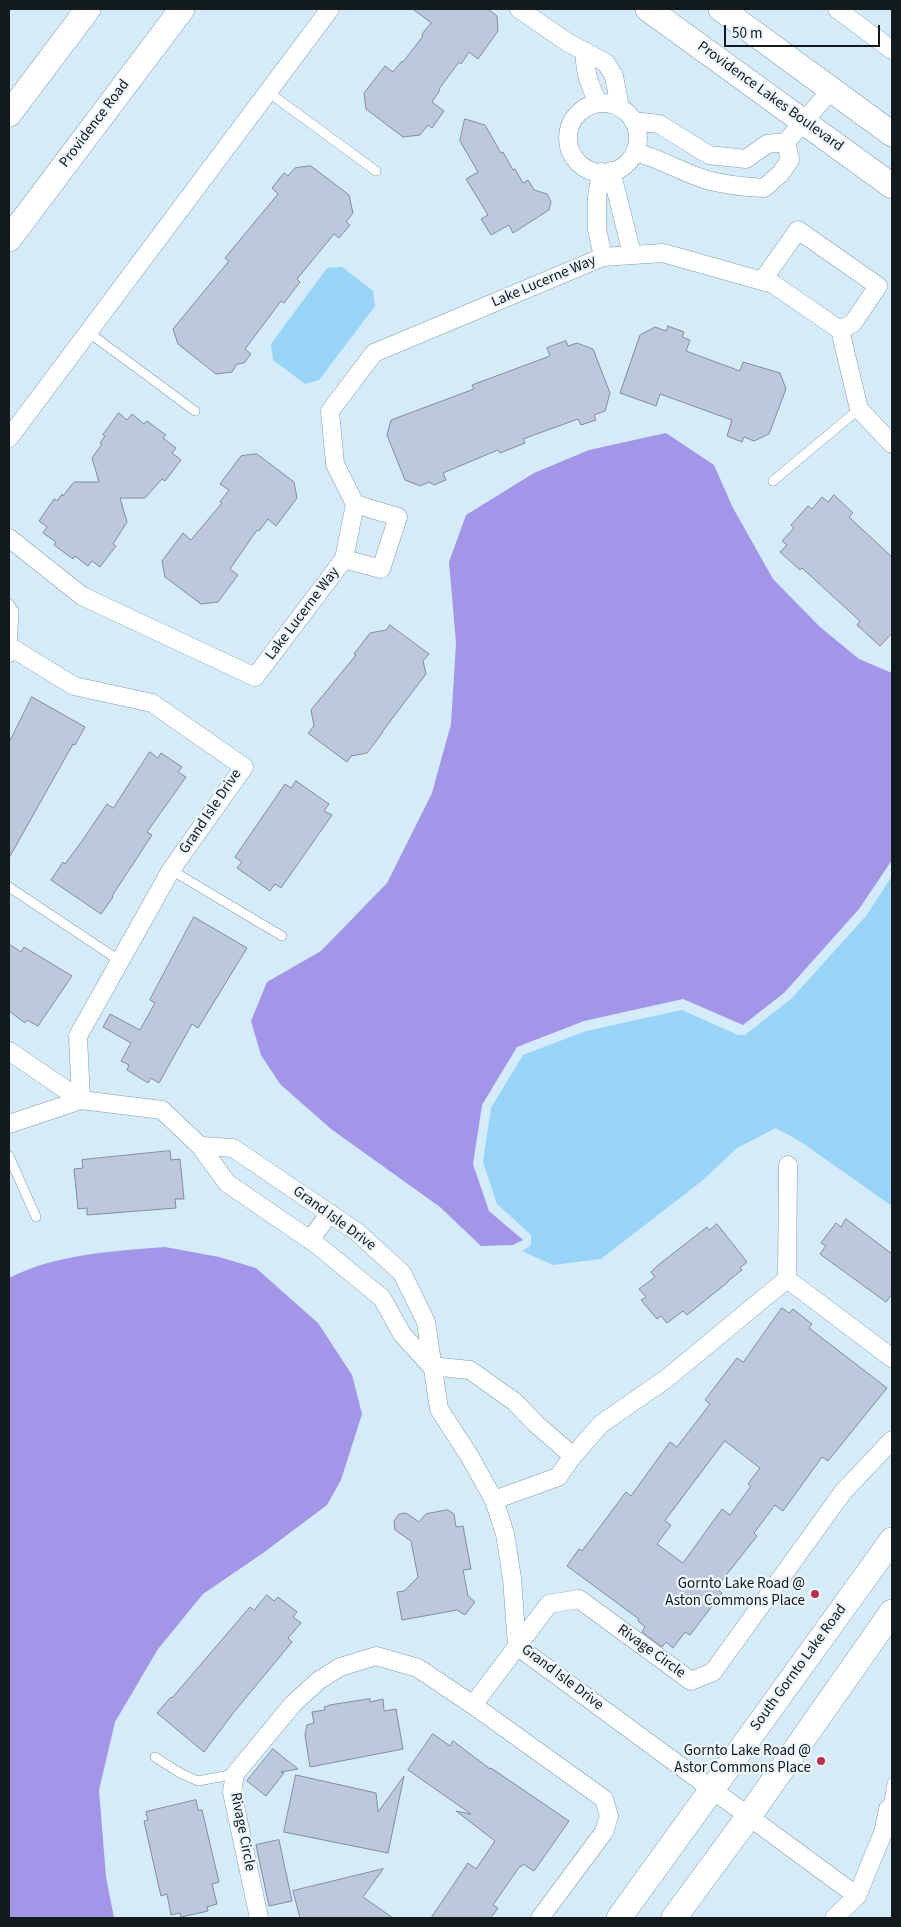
<!DOCTYPE html>
<html>
<head>
<meta charset="utf-8">
<style>
  body { margin:0 }
  #map { position:relative; width:901px; height:1927px; overflow:hidden; background:#d4ebf9; font-family:"Source Sans 3",sans-serif }
  canvas { display:block }
  .frame { position:absolute; inset:0; border:10px solid #121a1e; pointer-events:none }
  .scale { position:absolute; left:724px; top:25px; width:156px; height:22px; box-sizing:border-box; border:2px solid #121a1e; border-top:0; padding-left:6px; font-size:15px; line-height:18px; white-space:nowrap; color:#121a1e; -webkit-text-stroke:4px #edf6fc; paint-order:stroke }
</style>
</head>
<body>
<div id="map">
<canvas width="901" height="1927"></canvas>
<div class="frame"></div>
<div class="scale">50 m</div>
</div>
<script>
const context = document.querySelector('canvas').getContext('2d');
context.lineJoin = 'round';
function paint(path, color) {
  context.fillStyle = color;
  context.fill(path, 'evenodd');
}
function stroke(path, color, width, dash) {
  context.strokeStyle = color;
  context.lineWidth = width;
  context.lineCap = dash ? 'butt' : 'round';
  context.setLineDash(dash || []);
  context.stroke(path);
}
function label(font, color, halo, rows, align = 'center') {
  context.font = font + ' "Source Sans 3",sans-serif';
  context.lineWidth = 4.5;
  context.setLineDash([]);
  context.textBaseline = 'middle';
  context.strokeStyle = halo;
  context.fillStyle = color;
  for (const [text, x, y, turn = 0] of rows) {
    context.save();
    context.translate(x, y);
    context.rotate((+turn || 0) * Math.PI / 180);
    context.textAlign = isNaN(turn) ? turn : align;
    if (halo) context.strokeText(text, 0, 0);
    context.fillText(text, 0, 0);
    context.restore();
  }
}
const green = new Path2D(`
  M342,267L373,291L375,306L319,380L305,384L273,360L271,344L327,268Z
  M892,876V1206L801,1142L776,1128L737,1148L703,1180L601,1259L553,1265L522,1251L531,1245V1235L497,1204L483,1162L491,1108L523,1055L586,1031L682,1010L738,1035H745L791,999L866,916Z`);
const water = new Path2D(`
  M666,433L714,465L733,508L773,579L820,627L859,659L892,673V860L859,909L784,993L743,1025L683,999L584,1021L517,1047L482,1105L473,1164L489,1211L523,1240L513,1245L481,1246L440,1207L331,1129L280,1084L261,1055L251,1021L267,982L321,951L387,883L432,793L451,724L456,643L449,562L466,515L534,473L589,450Z
  M165,1247L219,1257L256,1268L318,1323L352,1375L362,1414L341,1480L327,1505L263,1553L203,1594L158,1649L115,1722L99,1790L106,1877L114,1918H9V1278C56,1254 113,1251 165,1247Z`);
const building = new Path2D(`
  M413,9H488L497,16L498,31L478,59L469,52L461,64L459,62L439,89L440,90L432,102L444,111L432,128L428,125L420,135L403,137L366,109L364,93L385,66L393,72L402,61L403,62L423,36L422,34L431,23Z
  M465,119L485,125L501,153L503,152L513,170L515,169L523,183L528,180L534,190L547,194L551,202L549,210L513,233L509,225L491,235L481,219L488,215L466,179L478,172L460,141Z
  M311,166L349,195L353,213L346,222L350,225L339,238L334,234L297,279L300,282L284,303L281,301L245,349L251,354L244,363L237,364L232,372L216,374L178,344L173,329L229,261L225,258L278,194L272,188L284,173L288,176L295,168Z
  M668,326L684,332L682,337L690,340L686,351L740,371L743,362L780,373L786,389L769,434L754,441L744,437L742,442L727,436L732,420L660,394L656,406L620,393L640,335L655,327L666,331Z
  M566,341L568,346L577,343L593,349L610,393L605,411L594,415L596,420L581,425L578,419L523,439L525,443L500,453L498,450L443,473L446,480L434,485L429,482L420,486L405,480L387,435L391,420L474,389L472,385L550,356L547,348Z
  M119,413L127,420L132,414L144,424L147,421L166,435L163,438L176,448L172,453L181,460L165,481L162,479L145,498H120L127,522L113,544L116,546L100,567L92,561L88,566L75,556L73,559L54,545L56,542L43,533L47,527L39,521L54,499L57,501L62,494L63,496L74,482H99L92,458L102,444L100,443L105,436L103,435Z
  M257,454L294,482L297,498L276,526L268,519L259,531L257,530L230,569L238,575L218,602L201,604L165,577L162,561L183,533L191,540L222,503L220,502L229,490L220,484L241,456Z
  M834,495L853,513L849,517L892,557V633L880,646L857,625L860,621L802,568L800,570L780,552L787,545L782,541L794,528L791,525L808,506L812,509L822,497L828,502Z
  M390,625L429,654L423,661L426,674L382,732H383L367,753L351,756L347,762L308,733L314,726L311,710L356,655L354,654L370,633L386,630Z
  M32,697L85,727L75,745L73,744L9,858V743Z
  M150,752L158,758L161,753L182,767L178,772L186,777L147,832L152,835L112,896L113,897L101,914L51,880L63,862L65,864L82,841L107,804L113,808Z
  M296,781L329,804L324,811L332,815L281,888L275,884L270,891L237,868L242,862L235,857L285,784L291,788Z
  M194,917L247,948L198,1028L192,1024L159,1083L151,1078L148,1083L127,1070L129,1065L121,1061L131,1043L103,1027L110,1014L140,1030L155,1003L150,1000Z
  M9,944L21,952L24,947L72,976L38,1026L27,1020L25,1023L9,1011Z
  M170,1151L171,1160L180,1159L184,1199H175L176,1208L87,1215V1208L78,1209L74,1169L83,1168L82,1160Z
  M846,1219L892,1254V1294L886,1302L820,1254L826,1246L821,1243L836,1223L841,1227Z
  M717,1224L747,1262L740,1268L742,1270L728,1281V1282L687,1315L683,1311L667,1323L661,1316L657,1319L641,1300L646,1297L639,1289L655,1277L651,1272L657,1266L707,1227L709,1230Z
  M782,1308L789,1313L793,1309L812,1324L809,1328L887,1388L828,1461L822,1457L783,1511L775,1505L754,1533L757,1536L716,1588L722,1593L690,1635L685,1632L673,1648L666,1642L662,1647L642,1632L645,1627L638,1621L639,1619L567,1566L579,1549L582,1551L626,1492L631,1496L670,1442L677,1447L710,1404L705,1400L737,1358L743,1362ZM725,1441L760,1468L748,1484L751,1486L730,1515L722,1509L683,1563L657,1544L671,1525L665,1521Z
  M448,1510L454,1514L456,1527L463,1526L471,1569L463,1570L468,1596L475,1602L465,1615L457,1610L402,1620L397,1592L404,1591L418,1577L411,1541L395,1530L394,1521L399,1514L406,1513L419,1522L426,1514Z
  M267,1595L274,1601L278,1597L297,1612L293,1617L301,1623L288,1638L292,1642L234,1712L204,1752L157,1713L171,1697L172,1698L250,1607L254,1610Z
  M370,1699V1702L383,1699L384,1711L396,1709L403,1749L310,1767L305,1735L307,1725L314,1723L312,1712L325,1710L324,1707L330,1705Z
  M433,1734L450,1746L453,1741L490,1769L491,1768L569,1821L534,1871L523,1864L521,1867L520,1866L493,1905L498,1908L491,1918H431L468,1863L476,1869L495,1841L456,1811L471,1814L408,1770Z
  M273,1749L298,1769L281,1772L284,1773L266,1796L247,1781Z
  M296,1775L376,1793L378,1812L404,1776L388,1853L284,1832Z
  M196,1800L198,1810H202L219,1882L212,1884L217,1904L207,1907L208,1911L181,1917L180,1913L171,1915L167,1894L161,1896L144,1821L148,1820L146,1812Z
  M279,1840L292,1901L269,1906L256,1845Z
  M383,1869L363,1897L393,1918H300L293,1891Z`);
const lane = new Path2D(`
  M268,92L376,171
  M88,332L195,411
  M773,481L859,409
  M9,604L14,611L12,648
  M171,870L282,936
  M9,887L120,961
  M9,1156L36,1217
  M155,1757L180,1773L198,1781L235,1774
  M888,1809L892,1783`);
const street = new Path2D(`
  M519,9L567,42L606,63L614,76L620,108
  M837,9L892,50
  M585,53C584,71 590,86 598,103
  M568 138a35 35 0 1 1 70 0a35 35 0 1 1-70 0Z
  M633,121L659,124L709,155L746,159L767,144L786,142L831,90
  M635,152C660,158 682,173 707,180C726,185 745,187 764,188L780,174L790,160L786,142
  M611,171L632,254
  M601,172L597,197V229L603,257
  M762,281L798,230L878,286L853,323L840,330
  M9,438L330,9
  M9,538L82,596L255,677L344,559L355,504L335,464L330,411L374,353L603,257L663,253L773,284L840,330L859,409L892,444
  M344,559L381,569L398,517L355,504
  M9,653L12,648L74,686L152,703L244,767L171,870L78,1036L81,1100L9,1124
  M9,1051L81,1100L162,1110L200,1146L227,1183L316,1244L382,1298L402,1334L431,1366
  M200,1146L233,1148L357,1232L402,1273L426,1322L439,1409L470,1457L494,1500L505,1534L512,1578L517,1646L857,1896
  M310,1240L330,1213
  M787,1279L788,1165
  M431,1366L470,1370L515,1402L536,1424L573,1456
  M494,1500L558,1477L573,1456L601,1424L666,1379L787,1279L892,1358
  M473,1705L549,1604L579,1599L691,1681L713,1672L843,1492L892,1440
  M259,1918L232,1792L235,1774L293,1704L318,1681L340,1667L376,1656L418,1668L473,1705L604,1799L609,1816L604,1832L540,1918
  M834,1918L857,1896L883,1833L888,1809`);
const secondary = new Path2D(`
  M648,9L892,186
  M721,9L892,134
  M9,114L88,9
  M9,239L182,9
  M619,1918L892,1540
  M674,1918L749,1816L892,1612`);
const markers = [
  [815,1594,5,"#be2d4c"],
  [821,1761,5,"#be2d4c"]
];
const streetNames = [
  ["Providence Lakes Boulevard",770,97,36],
  ["Providence Road",95,124,-53],
  ["Lake Lucerne Way",544,282,-23],
  ["Lake Lucerne Way",303,614,-53],
  ["Grand Isle Drive",211,812,-56],
  ["Grand Isle Drive",334,1219,36],
  ["Rivage Circle",651,1652,36],
  ["South Gornto Lake Road",799,1668,-54],
  ["Grand Isle Drive",562,1678,37],
  ["Rivage Circle",242,1832,79]
];
const poiNames = [
  ["Gornto Lake Road @",805,1585],
  ["Aston Commons Place",805,1602],
  ["Gornto Lake Road @",811,1752],
  ["Astor Commons Place",811,1769]
];
paint(green, '#97d4f8');
paint(water, '#a396e9');
paint(building, '#bdc8dc');
stroke(building, '#828c9f', 1);
stroke(lane, '#859aa7', 10);
stroke(street, '#859aa7', 19);
stroke(secondary, '#859aa7', 26);
stroke(lane, '#fff', 9);
stroke(street, '#fff', 18);
stroke(secondary, '#fff', 25);
for (const [x, y, r, color] of markers) {
  const dot = new Path2D();
  dot.arc(x, y, r, 0, 2 * Math.PI);
  context.fillStyle = color;
  context.fill(dot);
  stroke(dot, '#edf6fc', 2);
}
label('15px', '#121a1e', '#edf6fc', streetNames);
label('15px', '#121a1e', '#edf6fc', poiNames, 'right');
</script>
</body>
</html>
